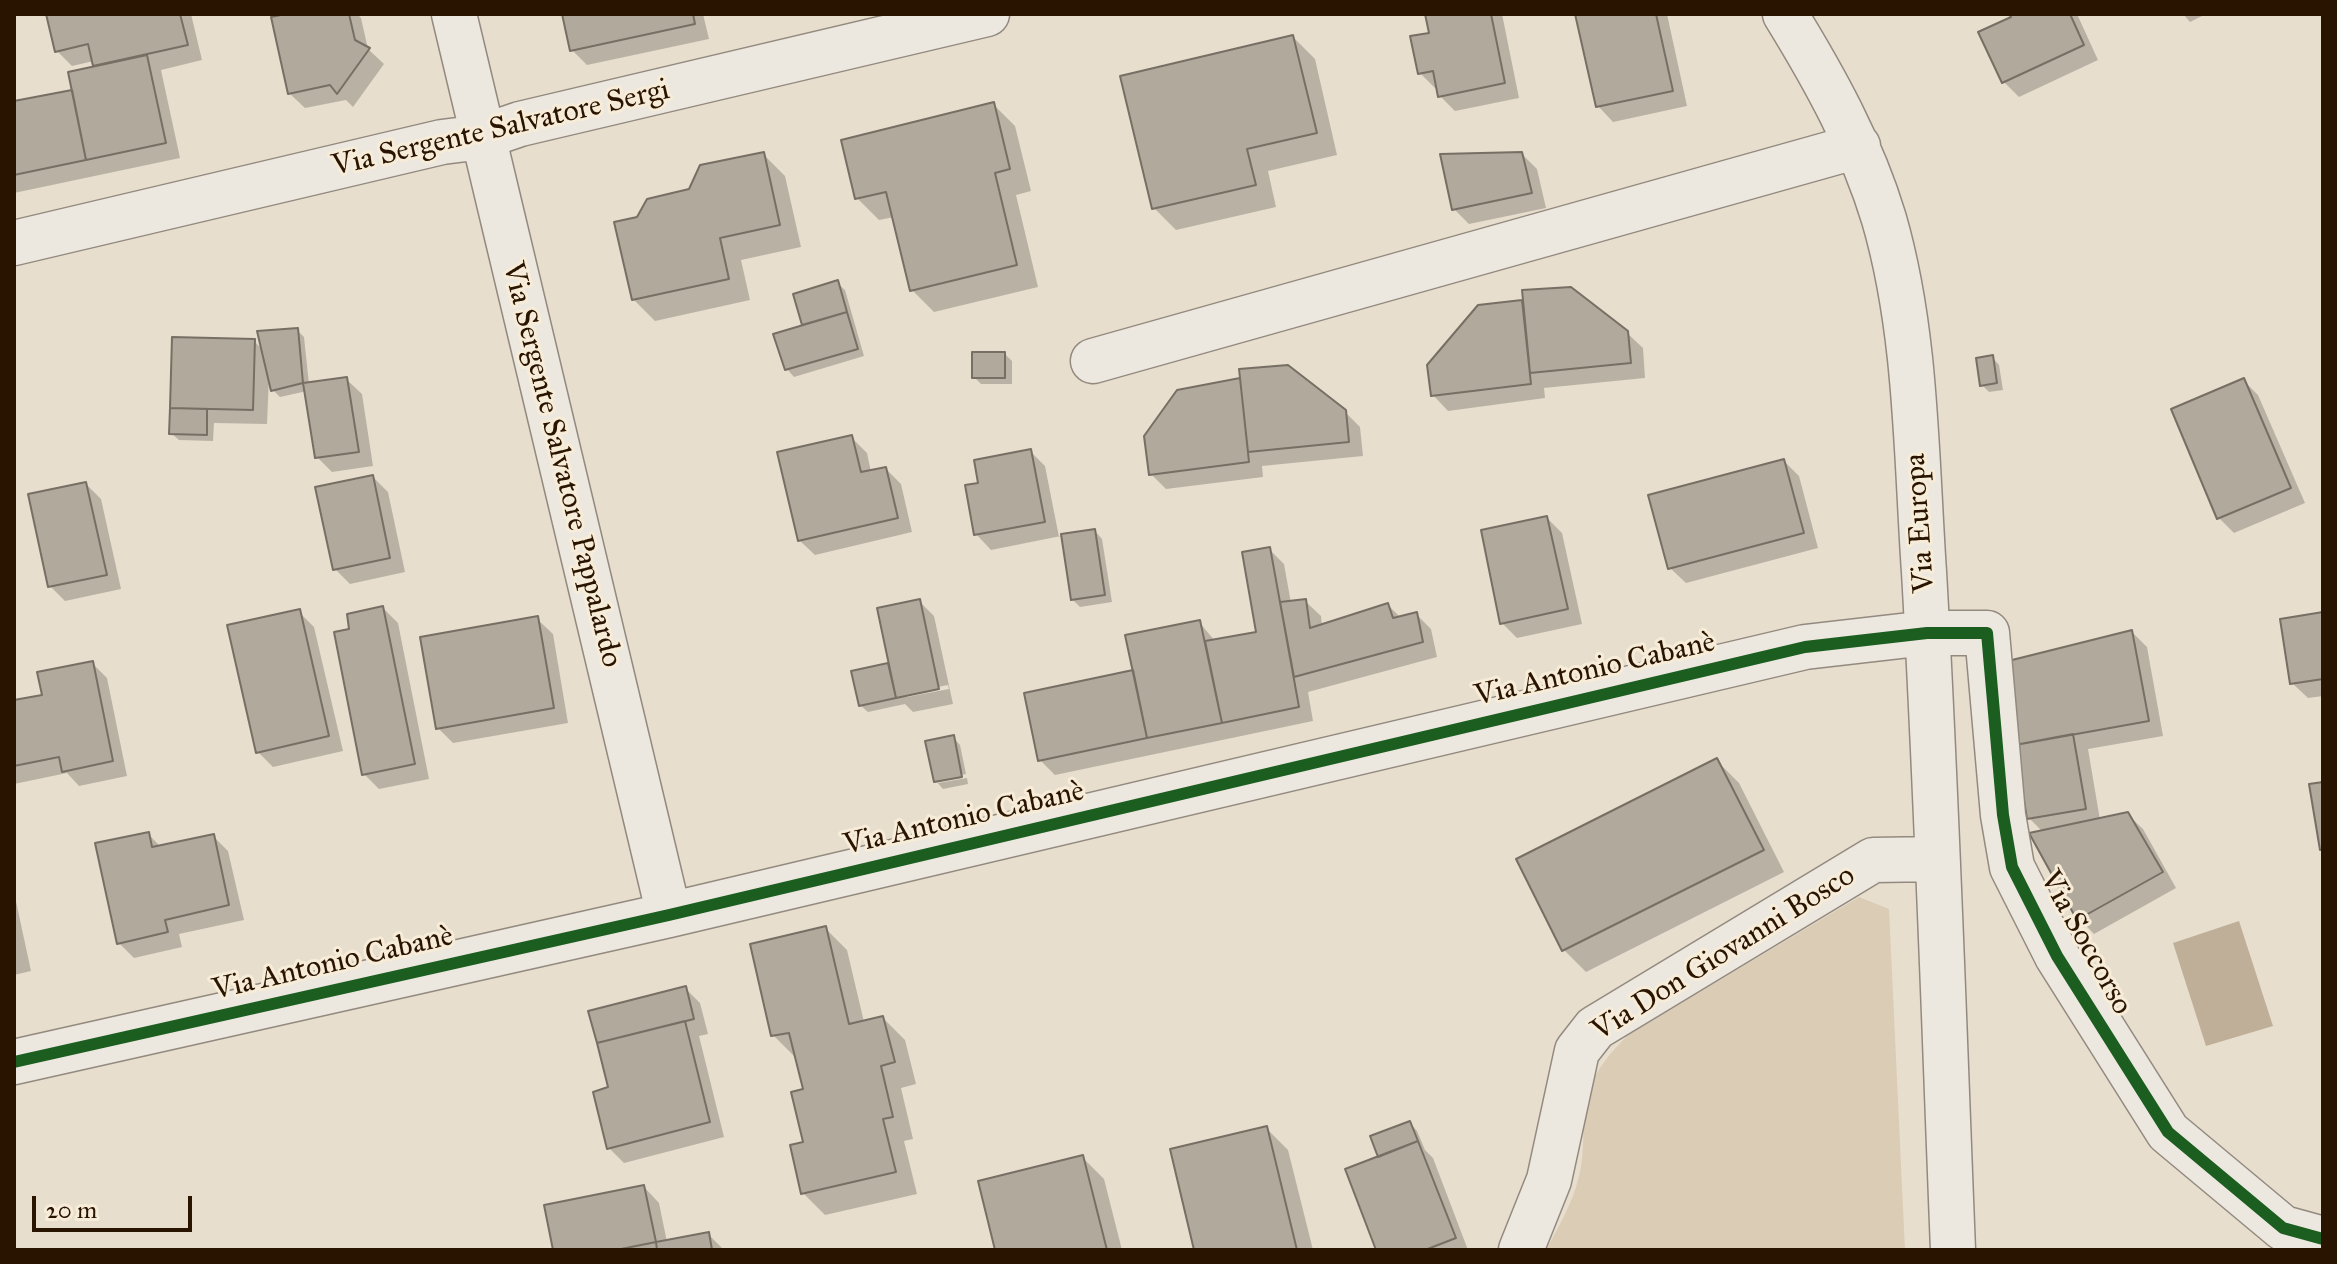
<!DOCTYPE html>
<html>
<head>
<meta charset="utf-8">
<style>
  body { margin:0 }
  #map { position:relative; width:2337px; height:1264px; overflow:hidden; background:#e8dece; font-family:"IM FELL Great Primer",serif }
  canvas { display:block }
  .frame { position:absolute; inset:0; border:16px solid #291400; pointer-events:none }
  .scale { position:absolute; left:32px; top:1196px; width:160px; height:36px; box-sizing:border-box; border:4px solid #291400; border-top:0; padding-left:10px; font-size:24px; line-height:28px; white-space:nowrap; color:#291400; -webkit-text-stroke:6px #f7ecd8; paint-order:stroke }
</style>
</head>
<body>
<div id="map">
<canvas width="2337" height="1264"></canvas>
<div class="frame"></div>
<div class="scale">20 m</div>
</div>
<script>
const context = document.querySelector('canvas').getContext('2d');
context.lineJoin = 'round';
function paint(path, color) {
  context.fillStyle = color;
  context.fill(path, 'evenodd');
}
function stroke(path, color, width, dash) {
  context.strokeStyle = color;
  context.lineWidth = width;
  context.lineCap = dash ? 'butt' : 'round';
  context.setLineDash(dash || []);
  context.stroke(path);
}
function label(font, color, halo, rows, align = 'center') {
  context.font = font + ' "IM FELL Great Primer",serif';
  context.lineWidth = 6;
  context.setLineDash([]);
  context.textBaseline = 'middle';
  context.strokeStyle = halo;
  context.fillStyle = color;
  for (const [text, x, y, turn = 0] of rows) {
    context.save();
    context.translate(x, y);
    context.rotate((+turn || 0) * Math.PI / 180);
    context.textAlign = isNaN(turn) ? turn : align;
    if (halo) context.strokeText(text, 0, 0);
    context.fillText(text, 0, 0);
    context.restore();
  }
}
const green = new Path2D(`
  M1859,897L1889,909L1905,1250H1546C1559,1226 1573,1202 1579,1176C1585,1153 1582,1131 1585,1108C1589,1077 1607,1056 1628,1035Z`);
const water = new Path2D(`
  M2239,921L2273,1026L2206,1046L2173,943Z`);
const shadow = new Path2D(`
  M48,14H191L202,60L161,70L180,158L14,193V103L74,91L96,68L94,61L72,66L57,51Z
  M295,14H357L361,18L368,49L384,64L353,107L346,100L305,108L289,93Z
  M564,14H703L709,39L587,65L572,50Z
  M1427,14H1502L1519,98L1455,111L1440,96L1438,87L1435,88L1420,73L1431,34Z
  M1577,14H1667L1687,106L1613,122L1598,106Z
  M2012,14H2077L2098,60L2019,97L2004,82L2014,18Z
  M2183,14H2206L2190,22Z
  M1293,37L1315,59L1337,155L1268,171L1276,207L1176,230L1154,208Z
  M993,104L1015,126L1031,191L1016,195L1038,287L934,312L912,290L894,217L879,220L857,198Z
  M763,154L785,176L801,247L741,260L750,300L655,321L633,299L639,219Z
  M1522,154L1537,169L1546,208L1469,224L1454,209Z
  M837,283L845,290L864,356L794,377L787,369L804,326L795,295Z
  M1525,302L1627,333L1643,348L1645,378L1544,388L1545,398L1448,411L1433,395L1479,307Z
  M297,330L304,337L309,384L346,379L362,394L373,466L332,472L317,457L307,391L280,397L273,390L269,377L267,424L214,423L213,441L179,440L171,433L175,410L172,407L254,341L264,351Z
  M1005,354L1012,361V384H981L974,377Z
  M1992,357L1999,365L2003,390L1989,392L1982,385Z
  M1242,380L1344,411L1360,427L1363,456L1262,466L1263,477L1166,489L1151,474Z
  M2243,380L2258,395L2305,503L2234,533L2219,518L2173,410Z
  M852,438L867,453L871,472L886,469L901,484L912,532L815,555L799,540Z
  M1030,451L1045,466L1059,537L1061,536L991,550L976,534L981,484Z
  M1784,461L1799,476L1818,548L1686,583L1670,568Z
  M373,477L388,492L405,572L350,584L335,569Z
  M86,484L101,499L121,589L65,601L50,586Z
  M1547,518L1562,533L1582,624L1517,638L1502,623Z
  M1095,531L1102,539L1112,602L1080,607L1072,599Z
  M1269,549L1284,564L1291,603L1305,601L1321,616L1322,626L1388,605L1401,618L1416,614L1431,629L1437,657L1308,692L1313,721L1055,775L1040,760L1135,672L1199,622L1215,641L1259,633Z
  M919,601L934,616L953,704L913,712L905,704L868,712L860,705L888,665L892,670ZM948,685L949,689L907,697V693Z
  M383,608L398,623L429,779L379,789L364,774L352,631Z
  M299,612L314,627L343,751L273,767L258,752Z
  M2323,614V696L2308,698L2292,683Z
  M537,619L553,634L568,723L453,743L438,728Z
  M2132,632L2147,647L2163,736L2088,749L2100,820L2127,814L2143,829L2176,888L2094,934L2079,918L2043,832L2029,818L2017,745Z
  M92,663L107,678L127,776L79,786L67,773L14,784V703L44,696Z
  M953,737L960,745L966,774L938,779V783L967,778L968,784L943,789L936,781Z
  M1717,761L1739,783L1784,872L1586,972L1564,950Z
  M148,834L161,847L213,836L228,851L244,920L179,934L182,947L134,958L119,943Z
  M14,892L31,971L14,975Z
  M825,928L847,950L864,1022L883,1018L905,1040L916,1084L901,1088L913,1139L904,1141L917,1194L825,1215L803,1193L805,1090L795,1057L773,1035Z
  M685,988L700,1003L708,1034L699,1036L724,1137L624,1163L609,1148L611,1089Z
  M1410,1123L1417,1131L1425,1150L1433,1158L1468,1250H1378L1380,1158Z
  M1266,1128L1288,1150L1313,1250H1196Z
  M1082,1157L1104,1179L1122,1250H997Z
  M644,1187L659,1203L667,1242L708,1234L724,1250H555Z`);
const building = new Path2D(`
  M46,14H180L188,45L93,66L88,44L55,52Z
  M286,14H349L355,40L370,48L337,94L330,85L288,94L271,17Z
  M562,14H693L695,24L570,51Z
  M1425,14H1491L1505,83L1438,97L1433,71L1418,74L1410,36L1429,33Z
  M1575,14H1656L1673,91L1596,107Z
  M2009,14H2070L2084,45L2002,83L1978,32L2011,17Z
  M1293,35L1317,133L1247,149L1256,185L1152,209L1120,76Z
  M147,55L166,143L86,160L68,72Z
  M72,90L86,160L14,175V101Z
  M994,102L1010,169L995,173L1017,265L910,291L886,192L855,199L841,140Z
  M764,152L780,225L720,238L729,279L632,300L614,222L637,217L647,199L689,189L700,165Z
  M1522,152L1532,193L1452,210L1440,154Z
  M838,280L847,312L802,325L793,294Z
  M1571,287L1628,331L1631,363L1530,373L1522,290Z
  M1522,300L1531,384L1431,396L1427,365L1478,305Z
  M847,312L858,349L785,370L773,334Z
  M298,328L303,383L271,391L257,331Z
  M172,337L255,339L253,410L170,408Z
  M972,352H1005V378H972Z
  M1993,355L1997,383L1980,386L1976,358Z
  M1288,365L1346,410L1349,442L1248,452L1239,369Z
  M347,377L359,452L315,458L303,383Z
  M1240,378L1249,462L1149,475L1144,436L1177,390Z
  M2244,378L2291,488L2217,519L2171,409Z
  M170,408L207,409V435L169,434Z
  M852,435L861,472L886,467L898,518L798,541L777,452Z
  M1031,449L1045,522L974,535L965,485L978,483L974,460Z
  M1784,459L1804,533L1668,569L1648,495Z
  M373,475L390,558L333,570L315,487Z
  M86,482L107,575L48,587L28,494Z
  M1547,516L1568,609L1500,624L1481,530Z
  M1095,529L1105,595L1071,600L1061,534Z
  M1270,547L1299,707L1222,723L1205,641L1256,632L1242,552Z
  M920,599L939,689L896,698L877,608Z
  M1306,599L1310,628L1388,603L1393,618L1417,612L1423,642L1294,677L1280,602Z
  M383,606L415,764L362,775L334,632L349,629L347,614Z
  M300,609L329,736L256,753L227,625Z
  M2323,612V679L2290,684L2280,619Z
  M538,616L554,708L436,729L420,637Z
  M1200,620L1222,723L1147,738L1125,635Z
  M2132,630L2149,721L2015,745L2008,661Z
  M93,661L113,761L62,772L59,757L14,766V700L42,695L37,672Z
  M888,663L896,698L859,706L851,671Z
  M1133,670L1147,738L1038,761L1024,693Z
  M2073,734L2086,809L2027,819L2015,745Z
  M954,735L962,777L934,782L925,741Z
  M1717,758L1764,850L1562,951L1516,859Z
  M2323,782V849L2320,850L2309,784Z
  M2128,812L2163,872L2077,920L2029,833Z
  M149,832L152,847L214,834L229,905L165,920L168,932L117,944L95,843Z
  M826,926L849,1024L883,1016L895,1062L881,1066L893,1117L883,1119L896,1172L801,1194L790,1145L803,1142L791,1092L803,1089L789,1033L771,1036L750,944Z
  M686,986L694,1019L597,1043L588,1011Z
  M685,1021L710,1122L607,1149L593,1092L608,1087L597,1043Z
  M1410,1121L1418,1141L1378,1157L1370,1136Z
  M1267,1126L1297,1250H1194L1170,1149Z
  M1418,1141L1456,1238L1425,1250H1376L1345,1169Z
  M1083,1155L1107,1250H995L978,1181Z
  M644,1185L656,1242L616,1250H553L544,1205Z
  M709,1232L712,1250H657L656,1242Z
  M656,1242L657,1250H616Z`);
const minor = new Path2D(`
  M454,14L669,915
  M1785,14C1825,79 1862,146 1884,219C1917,333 1916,455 1924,572C1937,797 1944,1024 1953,1250
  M14,243L442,142L482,137L520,124L987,14
  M1093,361L1858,146
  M14,1062L669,915L1805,647L1927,633H1987L2003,815L2012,867L2057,956L2168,1132L2283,1228L2323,1239
  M1521,1250L1549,1180L1577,1051L1595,1028L1873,860L1937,859`);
const cycleway = new Path2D(`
  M14,1062L669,915L1805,647L1927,633H1987L2003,815L2012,867L2057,956L2168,1132L2283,1228L2323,1239`);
const streetNames = [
  ["Via Sergente Salvatore Sergi",501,129,-13],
  ["Via Sergente Salvatore Pappalardo",561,465,76],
  ["Via Europa",1921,523,-94],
  ["Via Antonio Cabanè",1595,670,-13],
  ["Via Antonio Cabanè",964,819,-13],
  ["Via Soccorso",2085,943,61],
  ["Via Don Giovanni Bosco",1724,954,-32],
  ["Via Antonio Cabanè",333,964,-13]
];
paint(green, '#dbccb6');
paint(water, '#bfaf98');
paint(shadow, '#0003');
paint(building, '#b0a99c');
stroke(building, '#786f64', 2);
stroke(minor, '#938a7f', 47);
stroke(minor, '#ece7df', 44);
stroke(cycleway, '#1b5e20', 12);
label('30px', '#291400', '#f7ecd8', streetNames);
</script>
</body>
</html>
